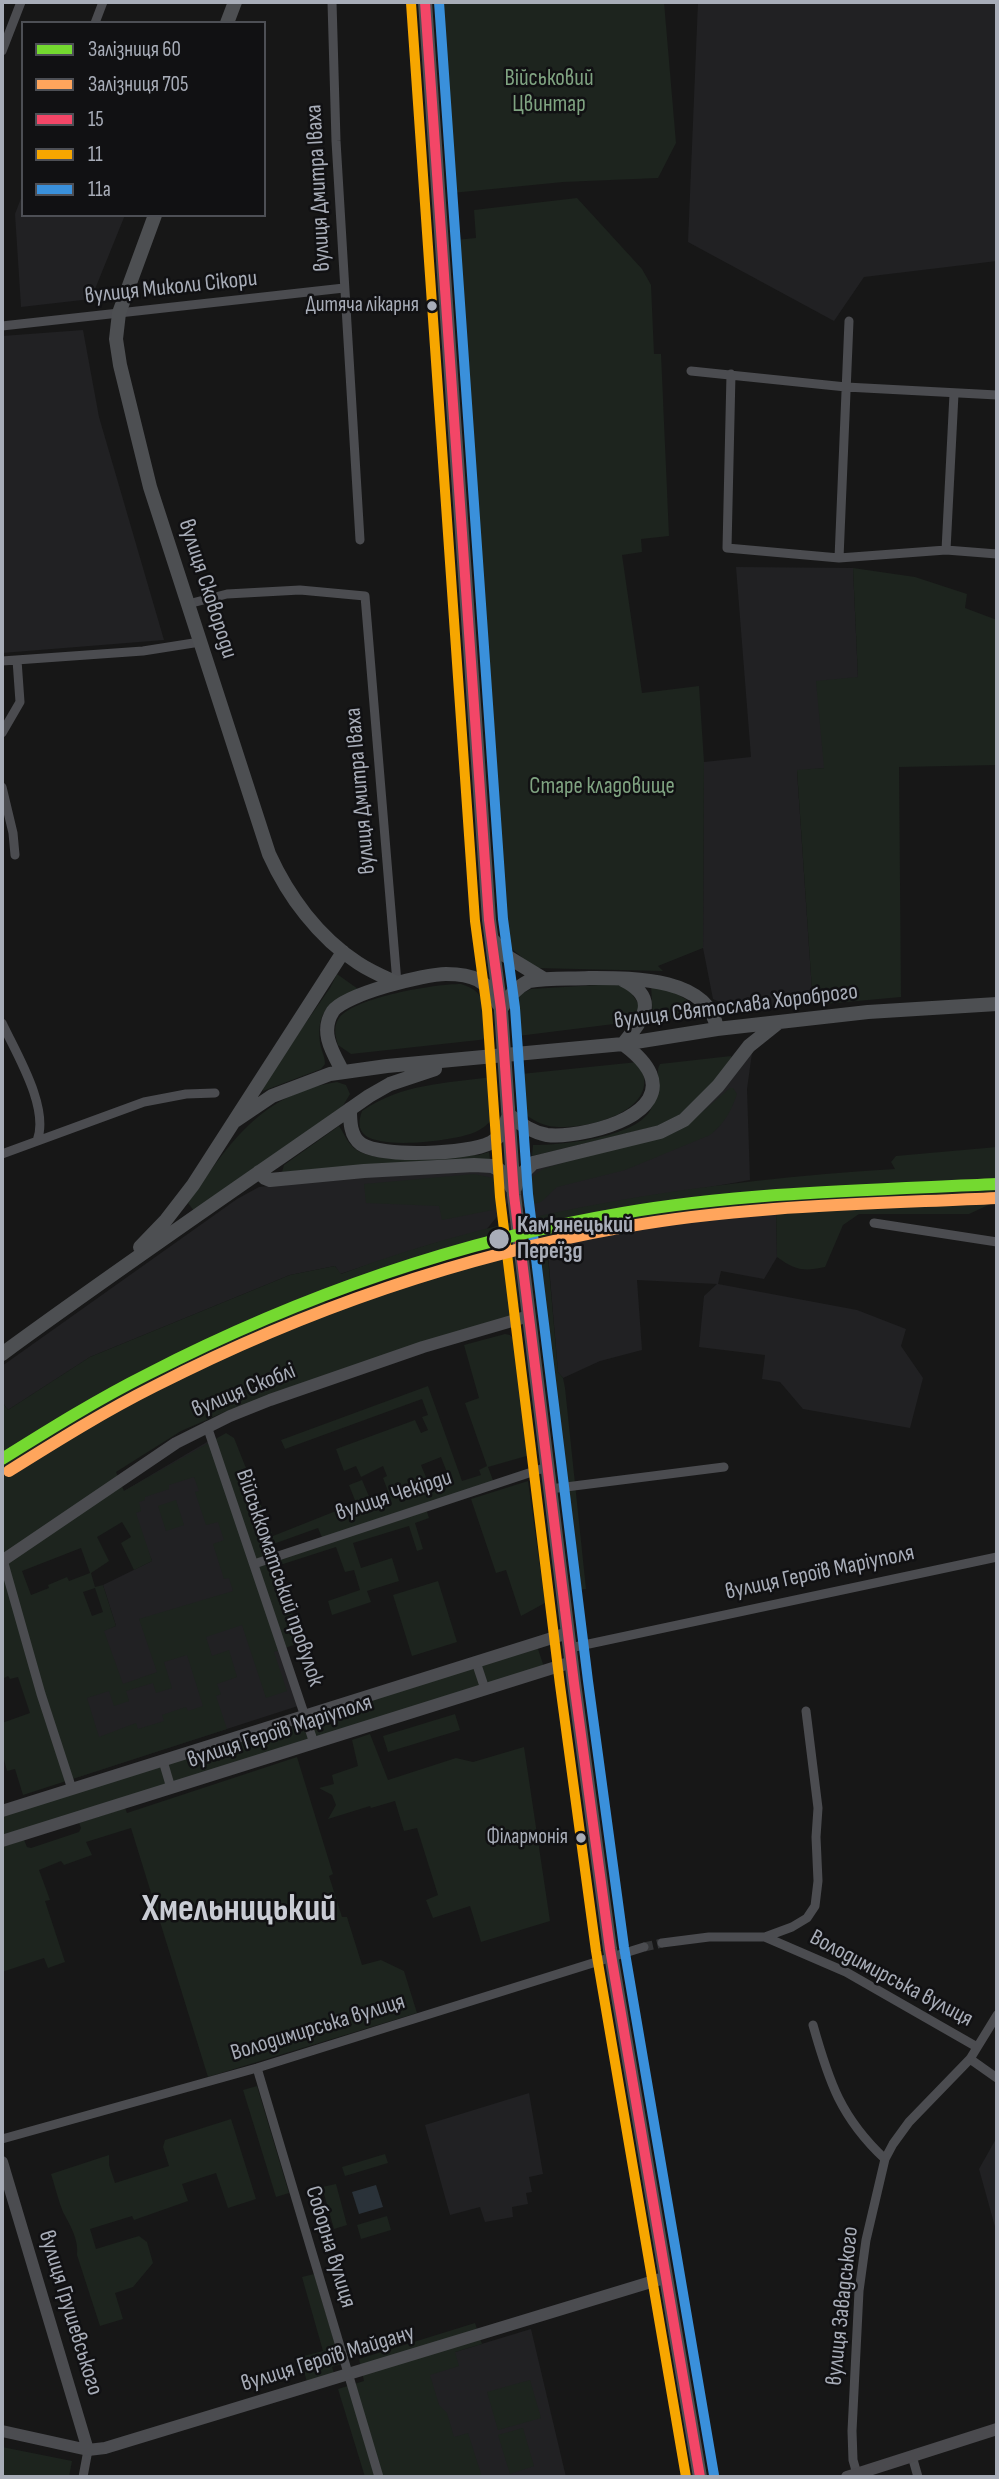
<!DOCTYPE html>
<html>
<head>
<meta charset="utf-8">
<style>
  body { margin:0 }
  #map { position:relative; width:999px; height:2479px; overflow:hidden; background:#171717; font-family:"Sofia Sans Condensed",sans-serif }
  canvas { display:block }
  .frame { position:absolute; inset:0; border:4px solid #a8adb8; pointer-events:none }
  .legend { position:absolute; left:21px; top:21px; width:245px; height:196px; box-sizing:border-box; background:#111113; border:2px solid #4d4f55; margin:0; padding:9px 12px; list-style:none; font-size:21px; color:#a8adb8 }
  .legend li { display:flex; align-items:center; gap:14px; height:35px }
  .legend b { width:35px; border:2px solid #4d4f55 }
</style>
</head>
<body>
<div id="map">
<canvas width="999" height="2479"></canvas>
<div class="frame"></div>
<ul class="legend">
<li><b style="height:9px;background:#74d930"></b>Залізниця 60</li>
<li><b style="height:9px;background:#ffa55c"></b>Залізниця 705</li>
<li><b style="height:9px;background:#f34667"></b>15</li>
<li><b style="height:9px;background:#f7a600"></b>11</li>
<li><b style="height:9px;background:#3a90db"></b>11а</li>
</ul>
</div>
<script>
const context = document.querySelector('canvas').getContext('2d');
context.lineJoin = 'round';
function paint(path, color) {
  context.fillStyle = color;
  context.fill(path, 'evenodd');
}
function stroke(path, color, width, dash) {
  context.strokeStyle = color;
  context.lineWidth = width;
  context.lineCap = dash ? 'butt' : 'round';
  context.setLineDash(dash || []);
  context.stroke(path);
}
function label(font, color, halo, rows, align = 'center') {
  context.font = font + ' "Sofia Sans Condensed",sans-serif';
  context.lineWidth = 5;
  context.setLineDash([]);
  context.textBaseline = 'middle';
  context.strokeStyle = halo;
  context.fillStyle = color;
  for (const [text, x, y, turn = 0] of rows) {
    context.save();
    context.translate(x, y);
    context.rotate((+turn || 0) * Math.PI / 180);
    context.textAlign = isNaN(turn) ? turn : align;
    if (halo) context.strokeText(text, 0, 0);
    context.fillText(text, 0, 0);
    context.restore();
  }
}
const built = new Path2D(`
  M698,2H997V261L864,277L834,321L688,242Z
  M23,193V215H125L91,299L21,307L15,214Z
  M83,330L99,417L164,640L2,653V336Z
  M736,567L853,568L858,678L824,768L797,771L813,1005L741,1012L713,999L703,948L704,762L751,757Z
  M752,1053L747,1089L750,1180L534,1218L514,1196L486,1230L432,1244L340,1274L335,1266L290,1275L90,1357L8,1410L2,1402V1366L237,1199L259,1187L360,1175L536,1167L662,1135Z
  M776,1208L777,1257L764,1279L721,1271L718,1284L857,1310L906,1329L901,1346L923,1378L910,1428L803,1409L780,1382L762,1379L765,1355L699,1347L704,1296L717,1284L637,1280L642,1350L600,1361L563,1378L558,1372L547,1242L663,1221Z
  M212,1439L301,1705L69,1780L41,1694L104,1630L116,1626L103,1585L152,1561L124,1491Z
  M529,2093L543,2174L529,2177L532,2192L526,2193L528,2204L512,2207L513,2217L485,2222L480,2207L450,2215L425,2125Z
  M997,2137V2234L979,2169Z
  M531,2329L566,2477H456L422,2362Z`);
const green = new Path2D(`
  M438,2H664L676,143L658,178L563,182L452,193Z
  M577,198L642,269L651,285L654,354H661L669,536L641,539L642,552L622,555L642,693L699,686L704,762L703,948L658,966L663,971L535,968L512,949L503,935L499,921L472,536L455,240L476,238L474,210Z
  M853,568L915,577L967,594L965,608L997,620V765L899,767L901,997L813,1005L797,770L824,768L816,681L858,677Z
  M337,974L358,989C331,1005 316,1007 320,1043C321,1050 325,1056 325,1064L321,1069L263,1091V1084L330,988Z
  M461,984C490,992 486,1015 488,1039L351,1054L338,1045C335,1035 333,1027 339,1018C355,997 435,984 461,984Z
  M614,984L628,988L640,1006L638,1015L630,1022L518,1036L516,1001L519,995L531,989Z
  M651,985C670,990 691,998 701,1015L653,1020Z
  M731,1056V1060C714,1085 690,1113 661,1125L532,1156L533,1145C562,1145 633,1138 650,1111C654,1104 657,1093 658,1085C659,1077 656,1071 660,1064Z
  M638,1062C668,1111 583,1132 549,1126C540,1124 532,1119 524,1114L521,1074Z
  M491,1077L494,1117C488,1124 483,1129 473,1133C451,1141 386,1149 366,1136C357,1129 359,1120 362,1111C404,1083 443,1084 491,1077Z
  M337,1082L346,1085L350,1094L341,1109L194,1211L188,1203C229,1144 260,1094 337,1082Z
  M730,1088H733L737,1094C731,1111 725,1123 710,1135L625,1170L557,1187L541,1202L528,1205C525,1188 528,1178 543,1169L687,1125Z
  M339,1126C344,1133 347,1142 354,1148C376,1167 450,1156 479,1155L489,1152L490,1160L423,1161L282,1172L284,1165Z
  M997,1147V1201L969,1214H859L843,1225L825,1267C803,1272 795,1270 777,1257L776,1208L617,1228L616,1221L458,1256L324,1301L329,1309L437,1269L439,1277L514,1254L519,1304L514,1315L227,1411L181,1431L116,1472L124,1491L226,1433L234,1438L273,1536L356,1503L349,1485L362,1480L371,1501L389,1494L383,1478L387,1476L383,1466L361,1477L356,1466L344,1471L336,1449L415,1420L421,1433L428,1430L422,1417L428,1415L422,1399L285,1449L281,1440L428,1386L462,1481L481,1475L479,1470L487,1466L465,1403L479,1398L464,1345L505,1334L510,1335L515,1340L522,1339L537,1453L488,1467L494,1483L425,1506L429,1518L415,1523L423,1549L417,1551L409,1526L353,1543L361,1568L392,1558L399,1581L367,1591L371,1602L332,1615L328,1601L360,1590L354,1570L345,1572L336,1547L277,1566L302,1642L274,1652L287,1691L266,1698L242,1625L206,1637L212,1656L229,1650L237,1677L217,1684L221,1694L216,1696L227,1729L23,1795L15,1769L7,1771L2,1752V1723L30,1713L18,1677L10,1679L8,1676L4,1678L2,1670V1402L8,1410L90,1357L290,1275L335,1266L341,1274C514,1209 711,1180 895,1169L891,1162L896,1156ZM441,1457L448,1475L428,1482L421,1465ZM194,1477L199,1491L195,1492L206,1525L218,1522L224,1540L213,1544L224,1579L229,1578L233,1591L139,1619L157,1672L123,1684L104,1631L116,1626L103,1585L95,1587L91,1573L109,1561L97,1537L122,1522L131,1537L121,1543L134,1570L152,1561L136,1513L141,1511L139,1502L145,1500V1497L169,1489V1485ZM318,1528L323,1540L268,1559L265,1547ZM81,1548L90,1573L69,1581L67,1577L48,1585L49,1588L31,1595L22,1571ZM95,1588L103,1612L92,1616L83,1592ZM187,1655L203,1706L188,1711L186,1707L162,1715L164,1721L138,1729L136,1723L99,1737L87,1698L109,1691L114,1706L129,1701L126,1691L153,1683L156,1693L172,1688L164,1662Z
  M474,1174L493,1178L498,1185L503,1208L442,1220L439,1206L366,1203L364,1184Z
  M547,1246L558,1372L563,1378L565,1388L586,1589L575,1590L531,1266H534L531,1249Z
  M528,1481L545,1603L521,1616L506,1570L496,1573L471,1499Z
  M176,1500L184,1525L166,1531L158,1506Z
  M438,1581L457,1642L412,1656L393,1595Z
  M537,1646L544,1667L2,1838V1815Z
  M455,1714L460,1730L388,1752L383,1736Z
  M370,1734L388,1780L456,1758L473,1762L524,1747L550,1921L481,1942L470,1906L433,1918L426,1900L438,1895L417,1828L404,1831L395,1801L371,1808L370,1806L328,1819L336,1805L332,1795L319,1788L334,1784L332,1775L358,1766L352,1740Z
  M297,1757L333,1874L329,1876L342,1917H347L362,1965L381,1960L404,1971L417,2013L208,2077L131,1828L86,1842L92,1855L64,1865L61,1861L39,1870L50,1900L45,1901L65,1962L48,1968L44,1958L2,1972V1847L24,1840L27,1847L31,1848L79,1832L81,1828L79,1823L125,1808L127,1813Z
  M257,2086L289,2193L276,2197L243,2090Z
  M231,2119L256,2199L228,2208L216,2173L182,2184L188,2201L134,2220L132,2216L90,2229L96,2249L139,2236L147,2242L153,2263L133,2287L115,2293L123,2319L100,2326L77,2255C79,2240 70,2225 63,2212C58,2200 55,2186 51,2174L109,2155V2165L115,2183L169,2166L163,2147L165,2140Z
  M385,2154L388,2163L345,2176L342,2167Z
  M336,2184L347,2225L334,2229L322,2187Z
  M387,2216L391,2230L361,2239L357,2225Z
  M314,2274L341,2364L332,2367L334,2373L307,2382L300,2357L323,2351L302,2277Z
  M475,2323L482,2344L455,2352L459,2366L430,2375L439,2405L447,2413L454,2437L468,2433L482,2477H365L338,2389L364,2381L359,2359Z
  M530,2380L541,2418L498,2430L487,2392Z
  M523,2428L534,2466L510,2474L498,2435Z
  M2,2447L72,2461L69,2477H2Z`);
const water = new Path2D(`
  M376,2185L383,2207L359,2214L352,2192Z`);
const minorTunnel = new Path2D(`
  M644,1947L662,1943`);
const minor = new Path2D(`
  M332,2L336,141L360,540
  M95,23L103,2
  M2,51L21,2
  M2,326L344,288
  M691,371L846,387L997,395
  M731,374L727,548L839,558L946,550L997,554
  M946,550L954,394
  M839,558L849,321
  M188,604L227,594L300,590L365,596L397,983
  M2,661L143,651L200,642
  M2,733L20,702L17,660
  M2,787L13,833L15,855
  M2,1023C16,1053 50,1108 37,1141
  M2,1154L144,1102L186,1094L215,1093
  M874,1223L997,1242
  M207,1426L314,1743
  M550,1489L724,1467
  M3,1560L41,1694L72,1789
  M254,1564L547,1467
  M570,1648L997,1557
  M476,1662L485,1689
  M163,1761L171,1788
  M765,1937L792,1927L807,1918L815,1906L818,1881L816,1837L818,1808L806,1711
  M662,1943L709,1937H765L846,1972L977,2047
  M813,2025C829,2082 841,2118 885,2159
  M970,2059L997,2078
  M257,2068L379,2477
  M2,2139L257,2068L644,1947
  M912,2456L918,2477
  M857,2474L853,2460L852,2431L859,2291L866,2240L885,2159L893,2144L909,2122L970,2059L997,2015
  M83,2477L88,2450`);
const tertiary = new Path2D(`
  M2,1561L176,1443L230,1416L270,1400L423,1347L529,1316
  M2,1811L568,1633
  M2,1841L572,1662
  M2,2162L88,2450
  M2,2431L88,2450L105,2448L664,2278`);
const secondary = new Path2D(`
  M847,2477L997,2429`);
const primary = new Path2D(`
  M425,2L489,920L501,1011
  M227,23L235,2
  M155,215L119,313L116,339L120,365L150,487L269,854C288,896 318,937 358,963C370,971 384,977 397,983
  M493,940L503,954L544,979
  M623,980C661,999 642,1020 623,1044
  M501,1009C509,996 516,988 529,981C549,978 569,979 589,978C629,978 709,976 717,1029
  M343,1072C333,1053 319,1032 333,1011C345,994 425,974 446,974C456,974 469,975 478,980C488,985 493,995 499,1005
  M350,1109C350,1121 350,1136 361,1144C381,1158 469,1154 490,1143C501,1138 504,1127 508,1117
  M508,1109L514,1195L574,1683L610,1949L700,2477
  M509,1115C521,1124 531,1132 547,1135C561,1137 576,1134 590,1131C644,1119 682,1087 623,1044
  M235,1121L272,1096L330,1074L387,1066L623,1044L717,1029L868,1012L997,1004
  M259,1172L265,1178L270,1180L364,1171L474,1165L492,1166L498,1169L504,1174L512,1188
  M515,1188L518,1178L533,1163L660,1132L684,1120L718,1086L749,1046L779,1022
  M140,1247L166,1220L193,1185L343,952
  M2,1354C122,1266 246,1182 369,1096L390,1084L435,1069`);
const primaryBridge = new Path2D(`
  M501,1011L508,1109`);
const bus1 = new Path2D(`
  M425,2L489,920L501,1009L514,1195L574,1683L610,1949L700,2477`);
const bus2 = new Path2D(`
  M411,3L475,921L487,1010L500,1197L560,1685L596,1951L686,2477`);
const bus3 = new Path2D(`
  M439,2L503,919L515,1008L528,1194L588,1681L624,1947L714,2475`);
const rail1 = new Path2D(`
  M2,1459C50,1429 98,1399 148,1374C298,1297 457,1241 623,1213C746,1192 872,1190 997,1184`);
const rail2 = new Path2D(`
  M9,1471C57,1441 105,1411 155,1386C304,1310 460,1256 624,1227C747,1205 873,1204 997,1198`);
const markers = [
  [432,306,6,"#a8adb8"],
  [499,1239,11,"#a8adb8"],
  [581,1838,6,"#a8adb8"]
];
const busNames = [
  ["Дитяча лікарня",419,306],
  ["Філармонія",568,1838]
];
const parkNames = [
  ["Військовий",549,79],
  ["Цвинтар",549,105],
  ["Старе кладовище",602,787]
];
const streetNames = [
  ["вулиця Дмитра Іваха",319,188,-93],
  ["вулиця Миколи Сікори",171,288,-6],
  ["вулиця Сковороди",207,589,72],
  ["вулиця Дмитра Іваха",361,791,-95],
  ["вулиця Святослава Хороброго",736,1007,-7],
  ["вулиця Скоблі",244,1391,-22],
  ["вулиця Чекірди",394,1496,-18],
  ["вулиця Героїв Маріуполя",820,1573,-12],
  ["Військкоматський провулок",279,1578,71],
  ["вулиця Героїв Маріуполя",280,1732,-18],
  ["Володимирська вулиця",891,1979,28],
  ["Володимирська вулиця",318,2028,-17],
  ["Соборна вулиця",330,2247,73],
  ["вулиця Завадського",843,2306,-84],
  ["вулиця Грушевського",70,2313,73],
  ["вулиця Героїв Майдану",328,2359,-17]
];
const stopNames = [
  ["Кам'янецький",517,1226],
  ["Переїзд",517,1252]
];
const townNames = [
  ["Хмельницький",239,1911]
];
paint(built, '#212123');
paint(green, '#1d241e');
paint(water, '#2a3239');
stroke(minorTunnel, '#343537', 9, [9, 4.5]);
stroke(minor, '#4b4c50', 9);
stroke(tertiary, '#4b4c50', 12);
stroke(secondary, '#4a4a4e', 12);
stroke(primary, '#4d4f52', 14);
stroke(primaryBridge, '#4d4f52', 14);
stroke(bus1, '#f34667', 10);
stroke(bus2, '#f7a600', 10);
stroke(bus3, '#3a90db', 10);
stroke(rail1, '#74d930', 12);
stroke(rail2, '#ffa55c', 12);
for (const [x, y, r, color] of markers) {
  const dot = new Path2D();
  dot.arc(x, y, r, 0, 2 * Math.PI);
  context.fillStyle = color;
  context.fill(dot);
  stroke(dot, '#111113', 2.5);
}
label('21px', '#a8adb8', '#111113', busNames, 'right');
label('23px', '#7fa381', '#111113', parkNames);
label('23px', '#a8adb8', '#111113', streetNames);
label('bold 23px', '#a8adb8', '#111113', stopNames, 'left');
label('bold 37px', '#c9ccd4', '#111113', townNames);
</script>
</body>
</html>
